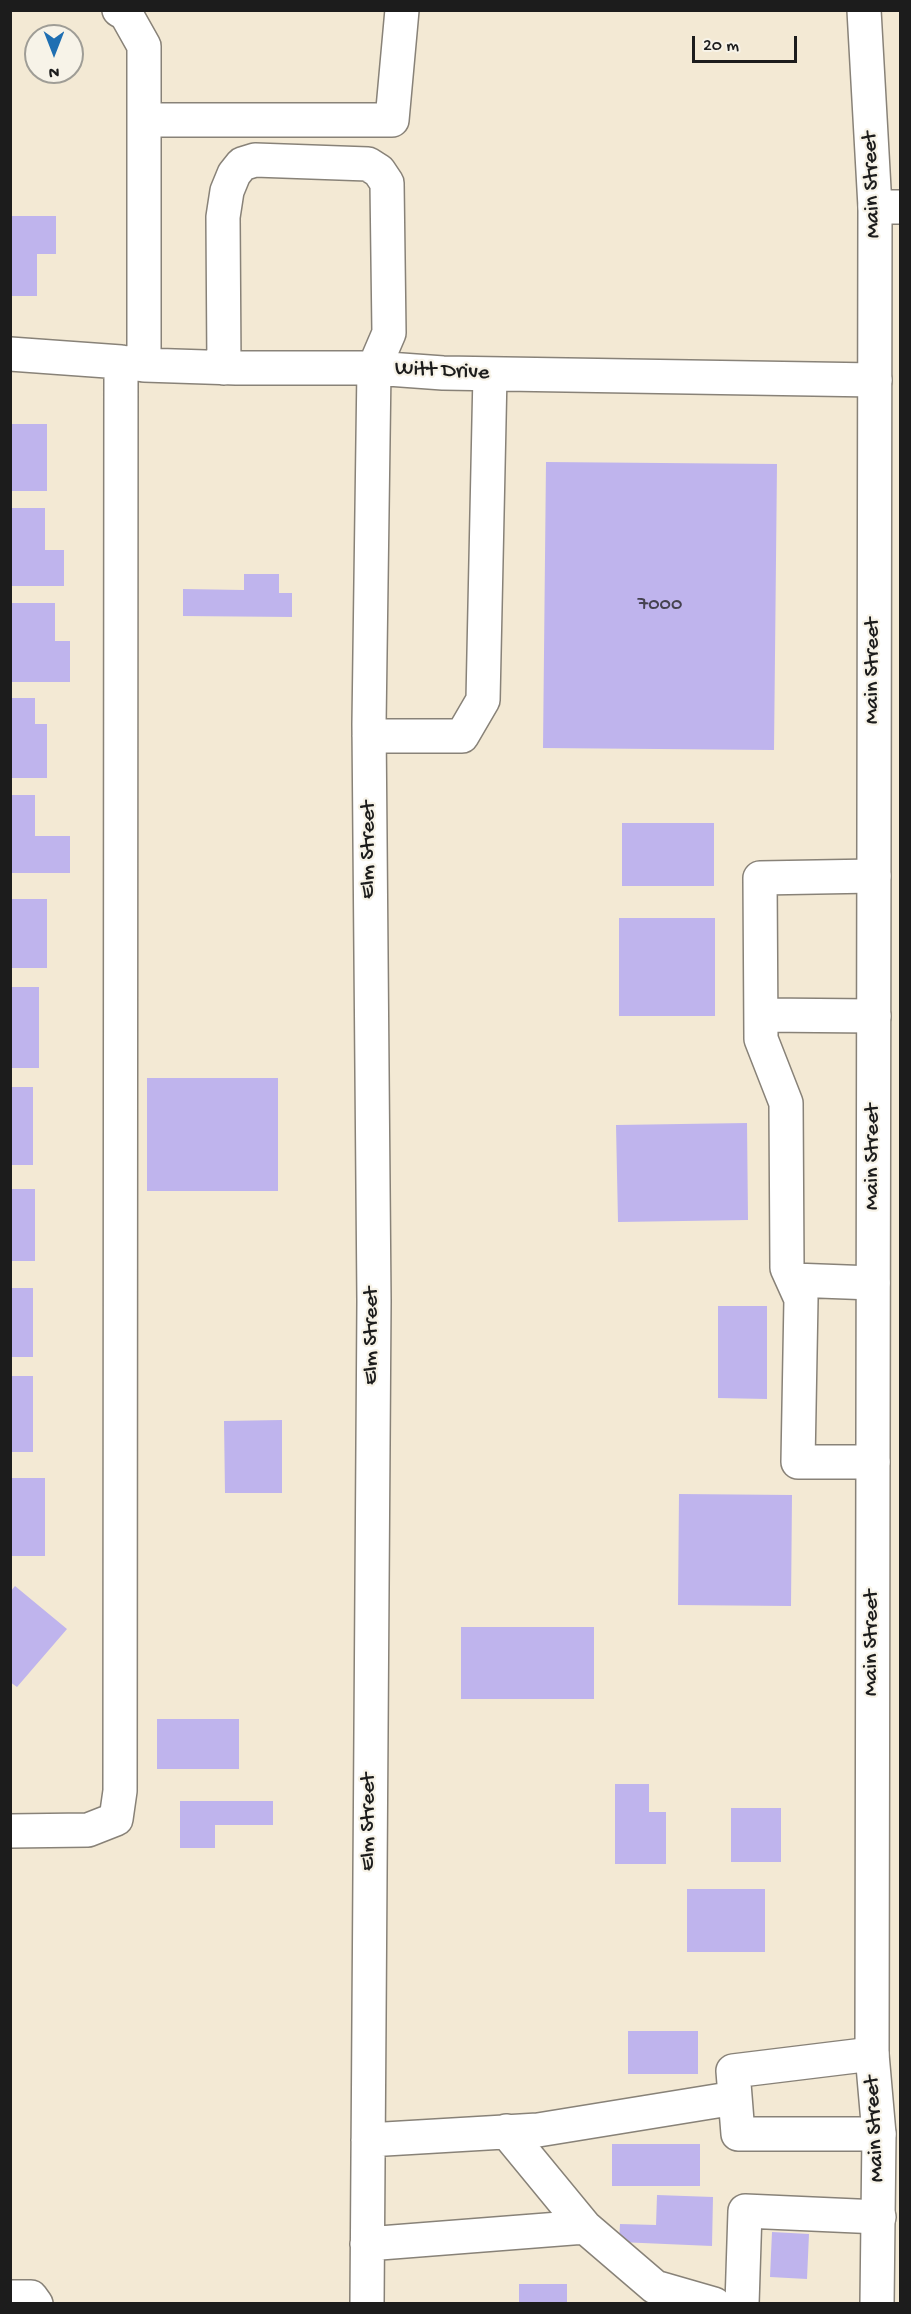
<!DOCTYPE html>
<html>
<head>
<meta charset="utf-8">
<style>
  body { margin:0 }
  #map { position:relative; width:911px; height:2314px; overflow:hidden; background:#f3e9d4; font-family:"Gochi Hand",sans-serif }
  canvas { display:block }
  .frame { position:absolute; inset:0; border:12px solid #1c1c1c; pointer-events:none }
  .north { position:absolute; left:24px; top:24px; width:60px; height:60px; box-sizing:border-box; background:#f7f3e8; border:2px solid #9f9d96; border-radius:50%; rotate:180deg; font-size:16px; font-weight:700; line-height:24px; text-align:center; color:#1c1c1c }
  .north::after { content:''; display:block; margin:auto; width:21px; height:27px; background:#1f6fb2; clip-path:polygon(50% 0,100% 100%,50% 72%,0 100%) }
  .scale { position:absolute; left:692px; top:36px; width:105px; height:27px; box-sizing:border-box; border:3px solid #1c1c1c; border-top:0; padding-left:8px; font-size:18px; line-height:21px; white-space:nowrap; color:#1c1c1c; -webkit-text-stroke:4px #f7f3e8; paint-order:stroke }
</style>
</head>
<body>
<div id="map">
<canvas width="911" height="2314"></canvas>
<div class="frame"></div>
<div class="north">N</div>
<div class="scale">20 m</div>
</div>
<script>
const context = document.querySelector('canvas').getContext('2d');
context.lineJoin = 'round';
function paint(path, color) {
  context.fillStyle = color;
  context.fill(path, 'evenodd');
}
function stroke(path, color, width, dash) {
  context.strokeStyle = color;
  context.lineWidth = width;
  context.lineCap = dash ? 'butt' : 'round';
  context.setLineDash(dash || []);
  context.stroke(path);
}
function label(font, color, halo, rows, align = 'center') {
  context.font = font + ' "Gochi Hand",sans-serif';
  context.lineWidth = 4.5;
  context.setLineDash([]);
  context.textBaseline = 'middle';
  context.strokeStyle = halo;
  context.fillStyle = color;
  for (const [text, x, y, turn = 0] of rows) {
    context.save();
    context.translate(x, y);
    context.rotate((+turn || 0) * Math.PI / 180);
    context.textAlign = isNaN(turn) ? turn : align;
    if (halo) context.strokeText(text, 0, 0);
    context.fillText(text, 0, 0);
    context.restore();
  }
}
const building = new Path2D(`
  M10,216H56V254H37V296H10Z
  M10,424H47V491H10Z
  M546,462L777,464L774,750L543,748Z
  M10,508H45V550H64V586H10Z
  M244,574H279V593H292V617L183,616V589L244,590Z
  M10,603H55V641H70V682H10Z
  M10,698H35V724H47V778H10Z
  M10,795H35V836H70V873H10Z
  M622,823H714V886H622Z
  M10,899H47V968H10Z
  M619,918H715V1016H619Z
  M10,987H39V1068H10Z
  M147,1078H278V1191H147Z
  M10,1087H33V1165H10Z
  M747,1123L748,1220L618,1222L616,1125Z
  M10,1189H35V1261H10Z
  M10,1288H33V1357H10Z
  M718,1306H767V1399L718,1398Z
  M10,1376H33V1452H10Z
  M282,1420V1493H225L224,1421Z
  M10,1478H45V1556H10Z
  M679,1494L792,1495L791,1606L678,1605Z
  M15,1586L67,1629L17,1687L10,1682V1592Z
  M461,1627H594V1699H461Z
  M157,1719H239V1769H157Z
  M615,1784H649V1812H666V1864H615Z
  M180,1801H273V1825H215V1848H180Z
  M731,1808H781V1862H731Z
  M687,1889H765V1952H687Z
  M628,2031H698V2074H628Z
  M612,2144H700V2186H612Z
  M657,2195L713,2197L712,2246L619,2242L620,2224L656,2225Z
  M772,2232L809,2234L807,2279L770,2277Z
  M519,2284H567V2304H519Z`);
const minor = new Path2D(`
  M119,10L126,14L144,46V120H392L402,10
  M875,207H900
  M10,354L121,362L144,365L236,368H374L443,373L875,380
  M144,365V120
  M224,368L223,217L227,191L234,174L242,164L255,160L368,164L379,171L387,183L389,333L374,368L369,724L374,1301L367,2304
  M369,736H462L483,700L490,374
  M761,1015L874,1016
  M793,1280L873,1283
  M873,1462H798L801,1299L787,1268L786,1103L761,1039L760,878L874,876
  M10,1831L88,1830L116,1819L120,1791L121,362
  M872,2054L733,2071L738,2134H879
  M506,2131L585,2227
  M368,2140L538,2130L735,2098
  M367,2244L585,2227L655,2287L714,2304
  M10,2297H31L36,2304
  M742,2304L745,2211L879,2217`);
const major = new Path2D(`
  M864,10L875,207L872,2054L879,2134L877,2304`);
const numberNames = [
  ["7000",660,606]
];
const streetNames = [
  ["Main Street",873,185,-92],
  ["Witt Drive",442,372,3],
  ["Main Street",874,671,-90],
  ["Elm Street",370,850,-90],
  ["Main Street",874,1157,-90],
  ["Elm Street",373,1336,-90],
  ["Main Street",873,1643,-90],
  ["Elm Street",370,1822,-90],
  ["Main Street",876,2129,-93]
];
paint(building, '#bfb4ed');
stroke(minor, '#888278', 36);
stroke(major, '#888278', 36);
stroke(minor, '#fff', 33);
stroke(major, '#fff', 33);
label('20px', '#454250', null, numberNames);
label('22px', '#1c1c1c', '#f7f3e8', streetNames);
</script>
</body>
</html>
